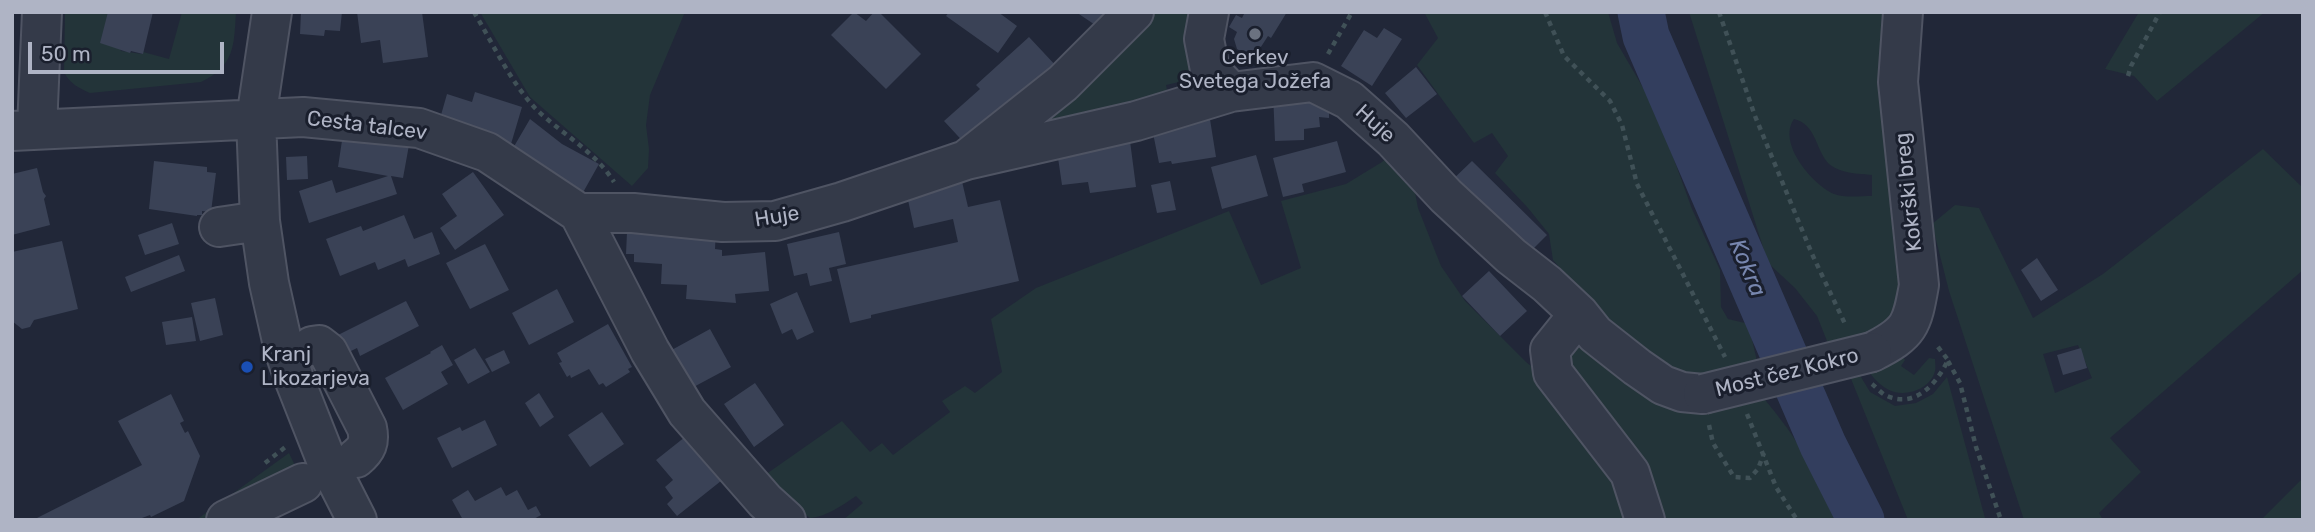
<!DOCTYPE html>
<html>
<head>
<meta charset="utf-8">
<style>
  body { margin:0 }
  #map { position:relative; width:2315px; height:532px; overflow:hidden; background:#212738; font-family:Rubik,sans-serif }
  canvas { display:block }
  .frame { position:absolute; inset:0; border:14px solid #afb4c5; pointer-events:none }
  .scale { position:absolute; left:28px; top:42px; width:196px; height:32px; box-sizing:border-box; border:4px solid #afb4c5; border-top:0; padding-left:9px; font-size:21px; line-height:24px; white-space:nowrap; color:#afb4c5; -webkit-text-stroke:5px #1a1f2d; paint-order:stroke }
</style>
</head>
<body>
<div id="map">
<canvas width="2315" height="532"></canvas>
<div class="frame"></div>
<div class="scale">50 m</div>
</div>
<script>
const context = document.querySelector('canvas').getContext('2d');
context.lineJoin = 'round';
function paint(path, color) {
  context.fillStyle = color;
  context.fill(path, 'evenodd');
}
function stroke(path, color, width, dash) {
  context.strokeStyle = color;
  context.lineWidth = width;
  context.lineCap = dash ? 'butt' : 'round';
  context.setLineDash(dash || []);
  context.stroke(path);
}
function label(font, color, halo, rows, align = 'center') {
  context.font = font + ' Rubik,sans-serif';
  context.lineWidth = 6;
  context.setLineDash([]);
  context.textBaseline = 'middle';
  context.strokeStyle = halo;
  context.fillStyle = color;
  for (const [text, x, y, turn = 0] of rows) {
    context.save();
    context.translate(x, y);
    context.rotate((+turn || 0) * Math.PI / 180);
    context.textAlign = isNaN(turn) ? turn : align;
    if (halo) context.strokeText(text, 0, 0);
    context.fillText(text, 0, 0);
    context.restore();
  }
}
const green = new Path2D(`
  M65,12H108L121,51L142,54L143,52L169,59L182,12H236C234,45 235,66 201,82L90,93C79,88 70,84 64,72Z
  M480,12H685L650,95L646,125L649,149L648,168L632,186L530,97Z
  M1144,12H1192L1199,78L1189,81L1191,89L1182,92L1179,82L1166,85L1168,95L1011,136Z
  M1424,12H1608L1617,43L1656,110L1692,209L1720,270L1721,307L1728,319L1745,323L1751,335L1759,370L1707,382L1648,366L1553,260L1549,234L1528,208L1495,173L1508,156L1492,133L1474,143L1417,65L1438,38Z
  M1689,12H1886L1907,271L1892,329L1831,351L1817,316L1795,288L1768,263ZM1794,119C1816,124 1815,148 1828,163C1838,173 1859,174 1872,175V196C1861,196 1844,198 1834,194C1812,184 1777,143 1794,119Z
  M2139,12H2265L2157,101L2134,76L2105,69Z
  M2263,149L2303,188V270L2110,438L2141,472L2099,513L2103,520H2024L1949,291L1932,224L1955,205L1979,208L2033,318L2103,274ZM2078,345L2092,378L2055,393L2043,354Z
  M1392,153L1412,177L1418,208L1441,266L1465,301L1526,362L1562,391L1638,520H843L863,503L856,496C841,506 828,516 810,518L773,488L762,477L842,421L870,452L882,443L893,455L950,412L942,401L965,386L975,393L1002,372L991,319L1036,288L1229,211L1261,285L1301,268L1281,201L1346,184L1382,162Z
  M1571,337L1613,359L1755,387C1772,409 1791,430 1804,455C1815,477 1824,499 1837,520H1656L1571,366L1562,345Z
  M1901,354L1905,360L1901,366L1914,375L1929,358L1935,359C1935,363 1936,367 1935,371C1931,389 1905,398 1889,390C1879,385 1871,375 1865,367Z
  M1852,362L1870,392L1895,406L1916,403L1933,394L1947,377L1985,518L1908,520L1845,364Z
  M289,453L300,476L207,520H196Z
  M2303,478V520H2261Z`);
const river = new Path2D(`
  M1641,12L1646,36L1823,445L1861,520`);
const building = new Path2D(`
  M108,12H153L143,54L131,51L130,53L100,43Z
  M301,12H342L340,31L325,30L324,36L300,34Z
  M357,12H422L428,57L383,63L380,40L361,43Z
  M854,12L866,21L874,12H879L921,54L886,89L831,35Z
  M949,12H998L1017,26L998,53L946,16Z
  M1076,12H1116L1104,31Z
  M1245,12H1287L1271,38L1268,36L1257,53L1249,56L1237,49L1234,39L1237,32L1229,27L1236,15L1242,18Z
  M1384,28L1402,39L1372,86L1341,66L1364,30L1377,38Z
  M1029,37L1058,68L969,148L944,121L980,89L976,85Z
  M1416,67L1437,94L1406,118L1385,93Z
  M475,92L522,107L511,144L439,122L447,94L472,102Z
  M1273,92L1329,100V118L1319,117L1320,127L1304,129V140L1275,141Z
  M1209,113L1216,157L1172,164L1171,161L1159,163L1152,128Z
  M530,119L562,144L599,164L581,196L509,155Z
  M343,134L409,145L403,178L391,176L397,194L309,223L299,191L332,180L336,193L388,176L338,167Z
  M1130,141L1136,187L1090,193L1088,182L1062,185L1057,151Z
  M1337,141L1346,172L1302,184L1304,192L1283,197L1273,158Z
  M1256,155L1268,196L1222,209L1211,167Z
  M307,156L308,179L287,180L286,157Z
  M154,161L207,167V172L216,173L211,212L202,211V215H197V216L149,209Z
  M1472,161L1547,235L1523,259L1448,184Z
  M37,168L43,192L46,196L44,199L50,225L12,235V174Z
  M473,172L504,215L455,250L440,228L457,216L442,194Z
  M960,173L968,207L1000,200L1019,281L871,315V318L850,323L837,269L958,242L953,219L914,228L905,186Z
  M1170,181L1176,210L1157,213L1151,185Z
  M404,215L414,239L432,232L440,254L408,267L405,259L378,270L375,262L340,276L326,239L361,226L363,231Z
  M172,223L179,244L145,255L138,235Z
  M639,223L716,228L715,249L722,250V256L765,252L769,291L735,294L736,303L686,299L687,285L661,284L662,264L634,262V254H626L627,232L639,233Z
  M839,232L846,264L829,268L832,281L810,286L807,273L794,276L787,244Z
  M62,241L78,309L34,320L30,327L22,329L12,321V252Z
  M485,244L509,290L470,309L446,263Z
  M179,255L185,271L131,292L125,277Z
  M2037,258L2058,290L2041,301L2021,270Z
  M1489,271L1527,311L1500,336L1462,296Z
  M557,289L574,322L529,345L512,313Z
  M797,292L814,332L797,340L792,329L782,334L770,304Z
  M215,298L223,335L200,341L191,303Z
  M406,301L419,326L360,356L357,348L343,355L334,337Z
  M192,317L196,341L166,345L162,322Z
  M608,324L632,367L628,369L630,372L606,387L603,383L599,385L589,369L571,378L570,375L567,377L559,363L562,362L557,353Z
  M710,329L731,367L688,390L668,352Z
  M442,345L453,365L441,372L448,384L403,410L385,378L431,353L430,352Z
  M475,348L490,372L468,384L454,360Z
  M2081,348L2087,368L2063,375L2057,355Z
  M504,350L510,363L492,372L485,359Z
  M755,383L784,425L754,447L724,404Z
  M539,393L554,417L540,427L525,403Z
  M171,394L184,421L180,423L185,433L188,431L200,456L184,501L151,517L150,515L142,518L143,520H33L142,465L118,421Z
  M602,412L624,444L590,467L568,435Z
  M485,420L497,445L452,468L437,438L460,427L462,431Z
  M690,433L726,477L677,516L667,504L673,498L665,487L673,480L656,460Z
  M501,487L506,496L517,490L528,510L536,506L541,515L532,520H463L452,500L468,490L475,501Z`);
const path = new Path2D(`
  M474,12C493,44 510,81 535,108C560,133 595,151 614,182
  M1545,12L1564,56L1610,101L1622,125L1637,184L1725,357
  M1719,12L1755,116L1812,254L1846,326
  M1328,54L1352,12
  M2128,76L2131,66L2160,12
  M1948,361L1960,383L1976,447L2001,520
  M1872,384C1876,387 1881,393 1885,395C1915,410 1937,383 1948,360L1935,343
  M1747,414L1776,487L1797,520
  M1709,425L1713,443L1734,477L1750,478L1758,469L1764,453
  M265,463L288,445`);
const minor = new Path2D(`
  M272,12L256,119L260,221L269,283L284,350L295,381L325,457L357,520
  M1209,12L1204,39L1210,70L1231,92
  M37,128L42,12
  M12,131L303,117L419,128L487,152L579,213L650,351L687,412L765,501L786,520
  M966,160L1136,121L1231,92L1313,82L1349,100L1393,139L1446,196L1511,256L1547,284L1579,314L1595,334L1637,367L1663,385L1682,392L1703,394
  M579,213H633L723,222L775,221L842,202L966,160L1063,83L1134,12
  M219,227L260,221
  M1579,314L1550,350L1553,373L1630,473L1645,520
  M312,346L319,345L328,352L367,428C370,442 367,449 356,458
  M1872,352C1910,333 1912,325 1919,285L1898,82L1903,12
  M226,520L303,483`);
const minorBridge = new Path2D(`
  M1703,394L1872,352`);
const markers = [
  [1255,34,7,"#6b7280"],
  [247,367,7,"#1a4fb4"]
];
const poiNames = [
  ["Cerkev",1255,58],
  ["Svetega Jožefa",1255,82],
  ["Kranj",261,355,"left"],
  ["Likozarjeva",261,379,"left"]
];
const streetNames = [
  ["Huje",1375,124,42],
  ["Cesta talcev",367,126,7],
  ["Kokrški breg",1909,192,-96],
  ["Huje",777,217,-9],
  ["Most čez Kokro",1787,373,-14]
];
const waterNames = [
  ["Kokra",1747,268,67]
];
paint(green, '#233439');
stroke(river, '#333e5e', 47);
paint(building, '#3a4256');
stroke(minor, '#4f5463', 42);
stroke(path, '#405157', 4.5, [5, 5]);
stroke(minor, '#343a49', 38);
stroke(minorBridge, '#4f5463', 42, []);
stroke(minorBridge, '#343a49', 38);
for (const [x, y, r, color] of markers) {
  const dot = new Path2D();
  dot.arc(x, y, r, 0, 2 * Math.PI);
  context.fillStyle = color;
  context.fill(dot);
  stroke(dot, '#1a1f2d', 2.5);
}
label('21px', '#afb4c5', '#1a1f2d', poiNames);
label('21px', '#afb4c5', '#1a1f2d', streetNames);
label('italic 23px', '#7786ae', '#1a1f2d', waterNames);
</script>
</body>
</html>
